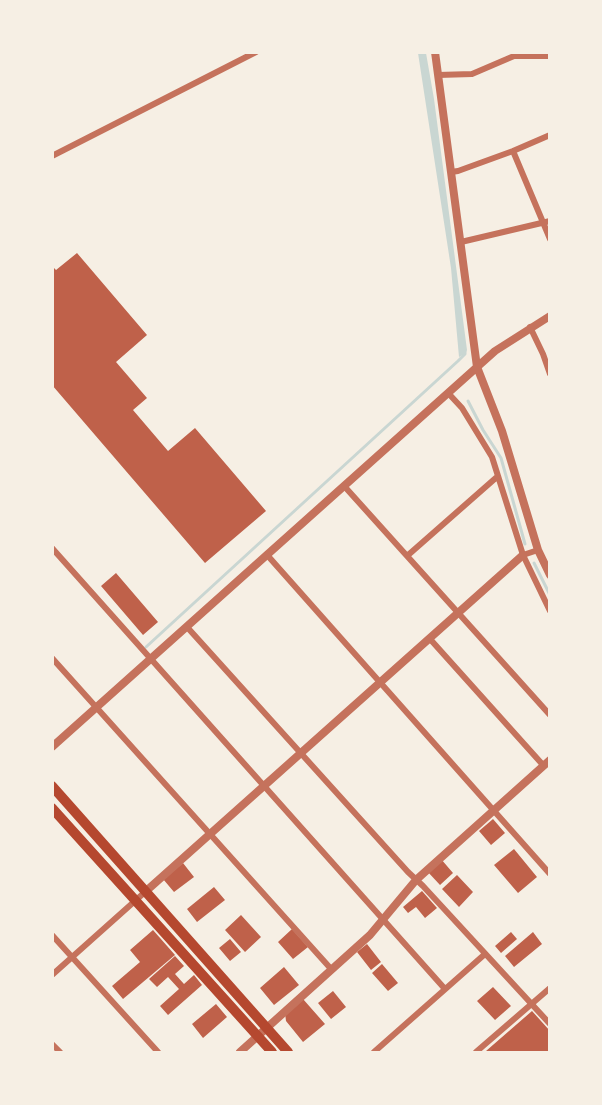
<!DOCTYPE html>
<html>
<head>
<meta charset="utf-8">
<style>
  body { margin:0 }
  #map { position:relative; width:602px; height:1105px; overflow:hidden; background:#f6efe4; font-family:"DejaVu Sans",sans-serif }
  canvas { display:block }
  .frame { position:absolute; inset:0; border:54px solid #f6efe4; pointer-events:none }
</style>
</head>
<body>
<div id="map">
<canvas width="602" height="1105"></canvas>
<div class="frame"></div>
</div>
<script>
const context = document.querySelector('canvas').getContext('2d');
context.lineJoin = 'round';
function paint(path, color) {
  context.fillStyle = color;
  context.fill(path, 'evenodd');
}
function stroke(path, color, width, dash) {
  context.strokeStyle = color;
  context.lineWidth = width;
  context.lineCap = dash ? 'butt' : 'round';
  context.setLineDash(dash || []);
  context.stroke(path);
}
const water = new Path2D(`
  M418,53H426L434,99L467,350L465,354L459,357L451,268Z`);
const stream = new Path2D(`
  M468,401L483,430L501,458L525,544
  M534,563L550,595
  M146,647L458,361L465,354V351`);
const building = new Path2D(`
  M77,253L147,335L116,362L147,398L133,410L168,451L195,428L266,511L205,563L52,385V266L56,270Z
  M116,573L158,622L143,635L101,586Z
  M493,819L505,833L491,845L479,831Z
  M514,849L537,877L518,893L494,865Z
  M441,859L453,873L440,885L427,871Z
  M183,863L194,877L174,892L163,879Z
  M457,875L473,892L459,907L442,889Z
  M214,887L225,900L197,922L187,909Z
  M422,891L437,908L425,918L416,907L408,913L403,907Z
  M241,915L261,937L245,952L225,930Z
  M292,929L308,947L293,959L278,942Z
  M153,930L175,955L123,999L112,986L140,962L130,950Z
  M511,932L517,939L501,953L495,946Z
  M533,932L542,944L514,967L505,956Z
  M230,939L241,952L230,961L219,948Z
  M367,944L381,962L371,970L357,952Z
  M175,956L184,966L175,974L184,984L194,975L202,985L168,1015L160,1006L179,989L168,977L157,987L149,979Z
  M382,964L398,983L388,991L372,973Z
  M284,967L299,985L274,1005L260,988Z
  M493,987L511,1006L495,1020L477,1001Z
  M333,991L346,1007L331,1019L318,1003Z
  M303,999L325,1024L303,1042L286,1021L285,1013Z
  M216,1004L227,1017L203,1038L192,1024Z
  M532,1011L550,1031V1052H487L486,1051Z`);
const minor = new Path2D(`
  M438,75L472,74L514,56H547L550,54
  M513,151L550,239
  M52,156L256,52
  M451,172L458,171L513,151L550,135
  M461,242L550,221
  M530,327L543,354L550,374
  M449,394L462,408L492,457L523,555L550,611
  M345,487L550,715
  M52,548L445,989
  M523,555L538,550
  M268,556L550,874
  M407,556L498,476
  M187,627L408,872L423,886L550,1024
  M430,639L543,765
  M52,658L332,970
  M52,935L158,1052
  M52,975L145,892
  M52,1044L60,1052
  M374,1052L485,954
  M476,1052L550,988`);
const tertiary = new Path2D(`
  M435,52L477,367L502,431L538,550L550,575
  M52,747L495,351L550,316
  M145,892L523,555
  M240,1052L370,935L416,880L550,760`);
const trunk = new Path2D(`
  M52,786L288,1052
  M52,808L272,1052`);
paint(water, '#c9d6d2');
stroke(stream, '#c9d6d2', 3);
paint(building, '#bf614a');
stroke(minor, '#c5725c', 6);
stroke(tertiary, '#c5725c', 8);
stroke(trunk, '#b5482f', 10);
</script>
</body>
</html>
